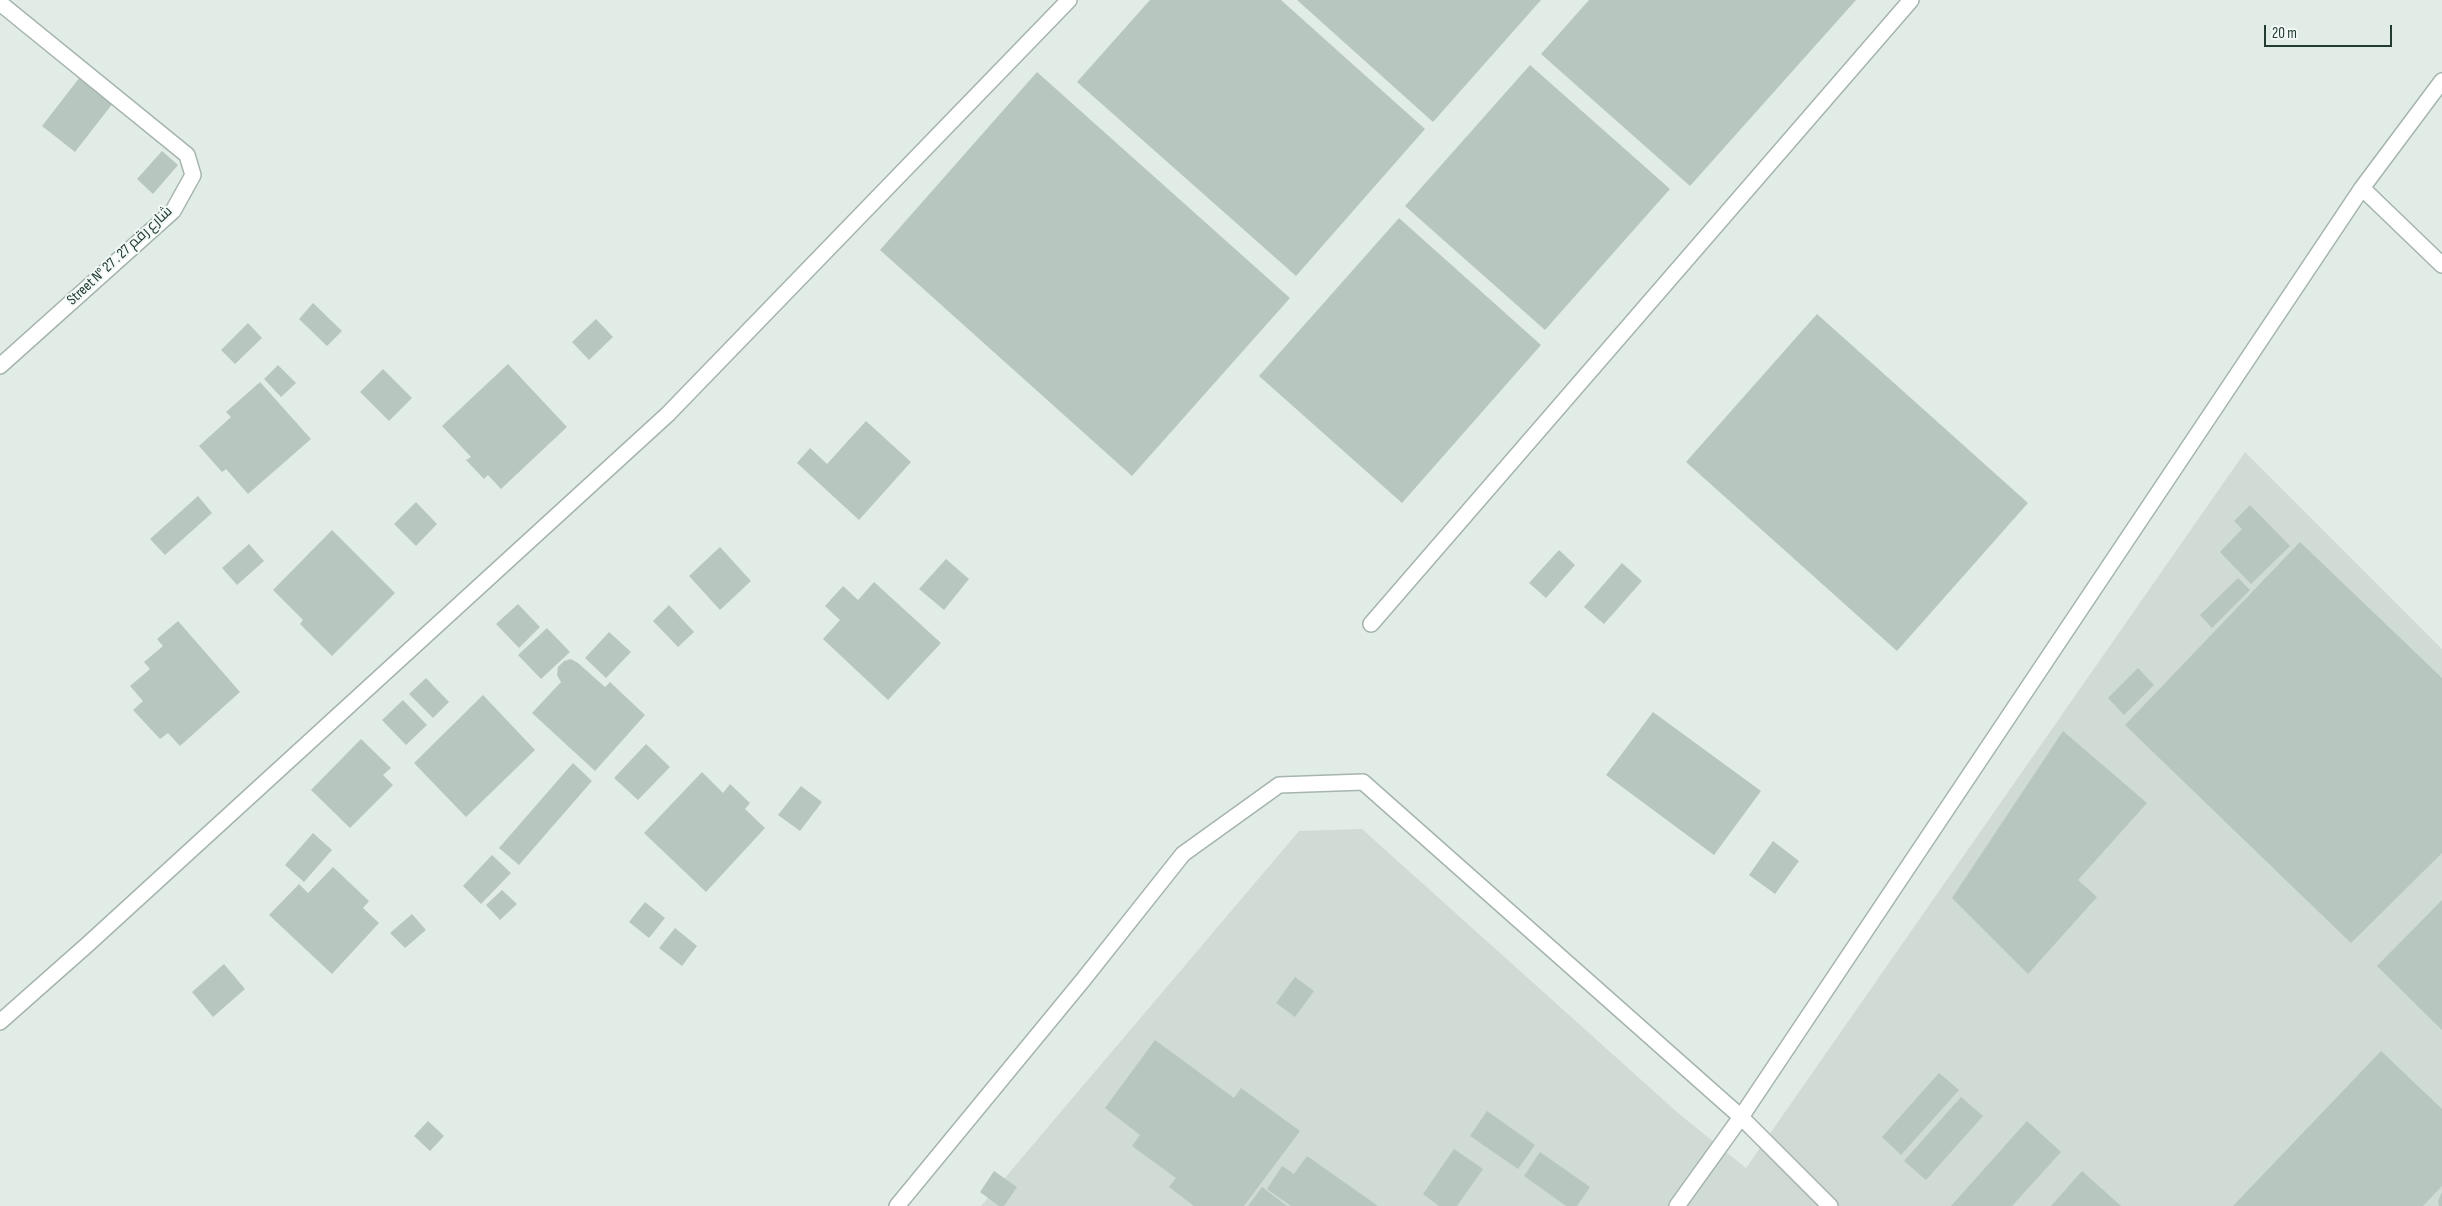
<!DOCTYPE html>
<html>
<head>
<meta charset="utf-8">
<style>
  body { margin:0 }
  #map { position:relative; width:2442px; height:1206px; overflow:hidden; background:#e2ece6; font-family:"Sofia Sans Condensed",sans-serif }
  canvas { display:block }
  .scale { position:absolute; left:2264px; top:25px; width:128px; height:22px; box-sizing:border-box; border:2px solid #223c33; border-top:0; padding-left:6px; font-size:15px; line-height:18px; white-space:nowrap; color:#223c33; -webkit-text-stroke:4px #f2f8f5; paint-order:stroke }
</style>
</head>
<body>
<div id="map">
<canvas width="2442" height="1206"></canvas>
<div class="scale">20 m</div>
</div>
<script>
const context = document.querySelector('canvas').getContext('2d');
context.lineJoin = 'round';
function paint(path, color) {
  context.fillStyle = color;
  context.fill(path, 'evenodd');
}
function stroke(path, color, width, dash) {
  context.strokeStyle = color;
  context.lineWidth = width;
  context.lineCap = dash ? 'butt' : 'round';
  context.setLineDash(dash || []);
  context.stroke(path);
}
function label(font, color, halo, rows, align = 'center') {
  context.font = font + ' "Sofia Sans Condensed",Cairo,sans-serif';
  context.lineWidth = 4;
  context.setLineDash([]);
  context.textBaseline = 'middle';
  context.strokeStyle = halo;
  context.fillStyle = color;
  for (const [text, x, y, turn = 0] of rows) {
    context.save();
    context.translate(x, y);
    context.rotate((+turn || 0) * Math.PI / 180);
    context.textAlign = isNaN(turn) ? turn : align;
    if (halo) context.strokeText(text, 0, 0);
    context.fillText(text, 0, 0);
    context.restore();
  }
}
const built = new Path2D(`
  M2245,452L2442,649V1206H981L1299,831L1362,829L1678,1113L1746,1168Z`);
const building = new Path2D(`
  M1150,0H1281L1425,129L1296,276L1077,82Z
  M1297,0H1541L1433,122Z
  M1589,0H1856L1690,186L1541,54Z
  M1530,65L1670,189L1545,330L1405,206Z
  M1037,72L1290,298L1132,476L880,250Z
  M80,77L113,103L75,152L42,126Z
  M162,151L178,165L153,194L137,179Z
  M1399,218L1541,345L1402,503L1259,376Z
  M313,303L342,331L327,346L299,319Z
  M1817,314L2028,503L1897,651L1686,462Z
  M596,319L613,337L589,360L572,342Z
  M248,323L262,338L235,364L221,350Z
  M508,364L567,427L501,489L488,475L484,479L466,460L471,457L442,426Z
  M278,365L296,383L281,397L264,379Z
  M383,369L412,398L389,421L360,392Z
  M260,382L311,439L248,494L226,469L222,472L199,446L231,417L226,412Z
  M866,421L911,462L859,520L797,463L810,448L827,464Z
  M198,496L212,513L165,555L150,539Z
  M416,502L437,524L416,546L394,524Z
  M2250,505L2290,546L2251,584L2220,552L2242,529L2234,521Z
  M332,530L395,593L332,656L300,624L303,620L273,590Z
  M2300,542L2442,678V853L2351,943L2125,725Z
  M249,544L264,561L237,585L222,568Z
  M720,547L751,581L720,610L689,576Z
  M1559,550L1575,565L1546,598L1529,583Z
  M946,559L969,579L944,610L919,589Z
  M1622,563L1642,581L1604,624L1584,607Z
  M2238,578L2250,590L2212,628L2200,615Z
  M874,582L941,643L888,700L823,639L840,620L825,606L843,586L858,600Z
  M518,604L540,627L519,648L496,624Z
  M669,605L694,632L678,647L653,621Z
  M178,621L240,692L180,746L168,733L160,739L133,710L143,701L130,686L150,669L144,662L163,646L157,639Z
  M547,628L570,652L541,679L518,655Z
  M609,632L631,652L606,678L585,658Z
  M571,659L578,663L605,687L610,682L645,715L595,771L532,713L561,682L557,675L558,667L564,661Z
  M2138,668L2154,685L2124,715L2108,698Z
  M426,678L449,702L433,718L409,694Z
  M483,695L535,750L466,817L414,763Z
  M403,700L427,725L406,745L382,720Z
  M1653,712L1761,791L1714,855L1606,775Z
  M2063,731L2147,803L2078,880L2097,897L2028,974L1952,898Z
  M361,739L391,768L383,775L393,785L350,828L311,790Z
  M646,744L670,767L638,800L614,778Z
  M573,763L592,781L519,865L499,848Z
  M702,772L723,793L730,784L750,803L745,809L765,828L706,892L644,833Z
  M801,786L822,802L800,831L778,815Z
  M313,833L332,850L304,882L285,865Z
  M1773,841L1799,861L1775,894L1749,875Z
  M492,855L511,873L481,904L463,886Z
  M333,867L369,901L363,908L379,923L332,974L269,915L299,884L308,893Z
  M502,890L517,904L500,920L486,905Z
  M2442,900V1030L2377,966Z
  M645,902L665,918L649,938L629,922Z
  M412,914L426,930L405,948L390,933Z
  M675,928L697,946L682,966L659,948Z
  M224,964L245,989L213,1017L192,992Z
  M1295,977L1314,991L1295,1017L1276,1003Z
  M1155,1040L1234,1098L1241,1088L1300,1131L1244,1206H1194L1169,1187L1176,1178L1132,1146L1140,1135L1105,1108Z
  M2381,1051L2442,1109V1186L2423,1206H2233Z
  M1939,1073L1959,1090L1901,1155L1882,1137Z
  M1961,1097L1983,1116L1926,1180L1904,1161Z
  M1487,1111L1535,1145L1518,1169L1470,1136Z
  M428,1121L444,1136L430,1151L414,1136Z
  M2027,1121L2061,1152L2012,1206H1951Z
  M1454,1149L1483,1169L1457,1206H1439L1423,1194Z
  M1540,1152L1590,1187L1577,1206H1566L1524,1176Z
  M1307,1156L1378,1206H1291L1267,1189L1282,1166L1294,1174Z
  M994,1171L1017,1187L1004,1206H999L980,1192Z
  M2082,1171L2121,1206H2051Z
  M1262,1187L1287,1206H1248Z
  M2442,1192V1206H2439L2438,1201Z`);
const service = new Path2D(`
  M1371,624L1911,0`);
const minor = new Path2D(`
  M0,3L187,155L193,175L173,211L0,366
  M2362,188L2442,265
  M0,1022L87,945L668,414L1069,0
  M897,1206L1083,980L1183,854L1279,785L1363,782L1741,1117L1830,1206
  M1677,1206L1741,1117L2362,188L2442,81`);
const streetNames = [
  ["Street N° 27 . شارع رقم 27",120,256,-43]
];
paint(built, '#d0dbd5');
paint(building, '#b7c6bf');
stroke(service, '#a5b4ad', 18);
stroke(minor, '#a5b4ad', 18);
stroke(service, '#fff', 15);
stroke(minor, '#fff', 15);
label('15px', '#223c33', '#f2f8f5', streetNames);
</script>
</body>
</html>
